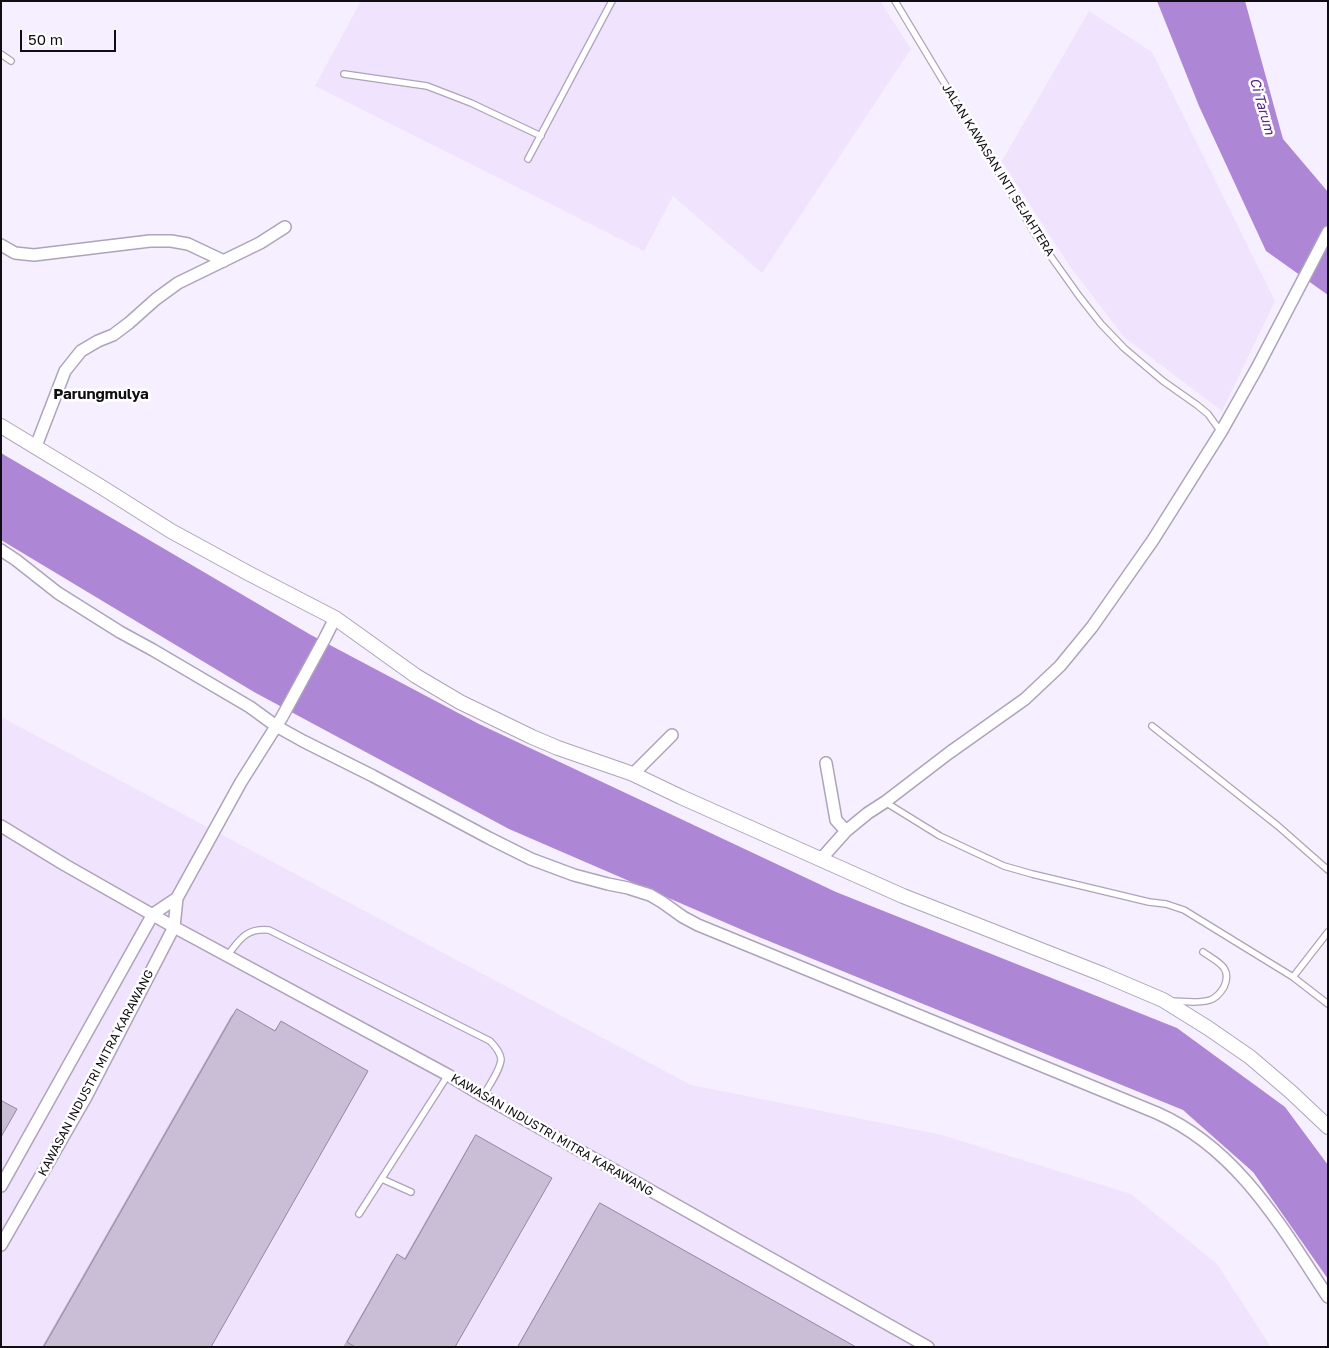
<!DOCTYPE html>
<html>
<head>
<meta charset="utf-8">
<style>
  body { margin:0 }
  #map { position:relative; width:1329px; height:1348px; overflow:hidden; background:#f6efff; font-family:"Golos Text",sans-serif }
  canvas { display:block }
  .frame { position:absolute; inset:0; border:2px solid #110d15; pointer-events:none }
  .scale { position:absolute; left:20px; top:30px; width:96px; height:22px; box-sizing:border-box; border:2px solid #110d15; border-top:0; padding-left:6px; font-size:15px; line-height:18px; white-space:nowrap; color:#110d15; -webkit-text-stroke:4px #fff; paint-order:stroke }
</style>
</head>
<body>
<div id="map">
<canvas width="1329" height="1348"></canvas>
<div class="frame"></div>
<div class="scale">50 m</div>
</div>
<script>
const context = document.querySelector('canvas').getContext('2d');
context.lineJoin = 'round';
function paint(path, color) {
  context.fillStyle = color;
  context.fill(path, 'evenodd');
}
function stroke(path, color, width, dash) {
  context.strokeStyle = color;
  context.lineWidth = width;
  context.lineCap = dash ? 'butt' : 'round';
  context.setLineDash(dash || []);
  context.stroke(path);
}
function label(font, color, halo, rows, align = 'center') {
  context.font = font + ' "Golos Text",sans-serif';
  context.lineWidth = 5;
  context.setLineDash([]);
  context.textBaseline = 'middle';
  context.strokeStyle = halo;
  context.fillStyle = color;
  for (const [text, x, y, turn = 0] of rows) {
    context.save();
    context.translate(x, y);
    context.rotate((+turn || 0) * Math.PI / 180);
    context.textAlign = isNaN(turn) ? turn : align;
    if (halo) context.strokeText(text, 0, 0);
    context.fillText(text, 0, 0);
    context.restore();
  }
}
const built = new Path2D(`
  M361,1H880L911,49L762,273L673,196L644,251L315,86Z
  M1089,11L1152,52L1275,301L1222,411L1124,337L1069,265L1002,161Z
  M1,717L691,1085L942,1135L1131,1194L1217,1264L1271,1347H1Z`);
const water = new Path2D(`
  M1157,1H1245L1283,139L1328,192V295L1266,251L1199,106Z
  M1,453L311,635L479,724L836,892L1177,1028L1285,1107L1328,1165V1279L1253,1172L1183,1110L754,935L509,829L254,692L1,540Z`);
const shadow = new Path2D(`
  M237,1010L274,1031L281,1023L210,1347H42L231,1016Z
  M477,1137L454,1347H343L392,1261L397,1256L404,1259L471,1142Z
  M601,1204L854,1347H517L595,1210Z`);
const building = new Path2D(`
  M237,1009L275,1031L281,1021L368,1071L211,1347H44Z
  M2,1101L17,1109L1,1137V1102Z
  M476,1135L552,1178L455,1347H355L347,1342L397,1254L405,1259Z
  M600,1203L856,1347H518Z`);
const service = new Path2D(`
  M895,1L1037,237L1079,296L1101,324L1124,348L1163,381L1197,405L1208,414L1221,432
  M1,54L11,61
  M344,74L427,86L471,103L541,136
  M528,159L612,1
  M1152,726L1278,826L1328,870
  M885,802L940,836L1004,866L1032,874L1149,902L1166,904L1184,910L1293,977L1328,1004
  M227,956C240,939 246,928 269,930L490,1041C495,1046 500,1052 501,1059C501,1069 488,1087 483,1096
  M1293,977L1328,932
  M1171,1001C1183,1001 1198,1004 1210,1000C1216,998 1221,992 1224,987C1233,967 1217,962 1203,952
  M382,1179L411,1192
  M359,1214L448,1075`);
const minor = new Path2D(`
  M1,245L15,253L34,255L150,241H171L188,244L224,261
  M36,446L65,371L81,351L98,341L113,335L129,323L156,299L178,283L260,243L285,227
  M1,550L16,560L58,593L120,632L153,650L250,707L276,726L303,741L373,776L489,838L531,859L574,875L608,884L628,888L650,895L662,902L683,917L698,925L1157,1113C1238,1149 1281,1226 1328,1297
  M826,763L836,820L846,831
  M633,774L672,735
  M1,826L65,865L174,927L448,1075L483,1096L928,1347
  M821,859L846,831L868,813L885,802L949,753L1025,699L1060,666L1092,627L1153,540L1221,432L1257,368L1328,232
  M1,1186L153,914L177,898
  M1,1245L86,1097L174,927L177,898L241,782L282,717L325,638L335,618`);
const tertiary = new Path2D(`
  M1,426L103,488L171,531L248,573L335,618L416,676L460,702L532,737L558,748L633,774L681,797L903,896L1102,974L1163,1000L1208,1028L1250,1057L1291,1092L1328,1127`);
const streetNames = [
  ["JALAN KAWASAN INTI SEJAHTERA",998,170,58],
  ["KAWASAN INDUSTRI MITRA KARAWANG",96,1073,-62],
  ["KAWASAN INDUSTRI MITRA KARAWANG",552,1135,30]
];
const waterNames = [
  ["Ci Tarum",1262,106,74]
];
const quarterNames = [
  ["Parungmulya",101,394]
];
paint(built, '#f0e3fe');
paint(water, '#ae86d6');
paint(shadow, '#0003');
paint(building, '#cabed7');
stroke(building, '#9489a1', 1);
stroke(service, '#aea3bb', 8);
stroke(minor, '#aea3bb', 14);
stroke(tertiary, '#aea3bb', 16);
stroke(service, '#fff', 5.5);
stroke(minor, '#fff', 11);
stroke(tertiary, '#fff', 14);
label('12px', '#110d15', '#fff', streetNames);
label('italic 14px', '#5c2785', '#fff', waterNames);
label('bold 15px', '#110d15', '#fff', quarterNames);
</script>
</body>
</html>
